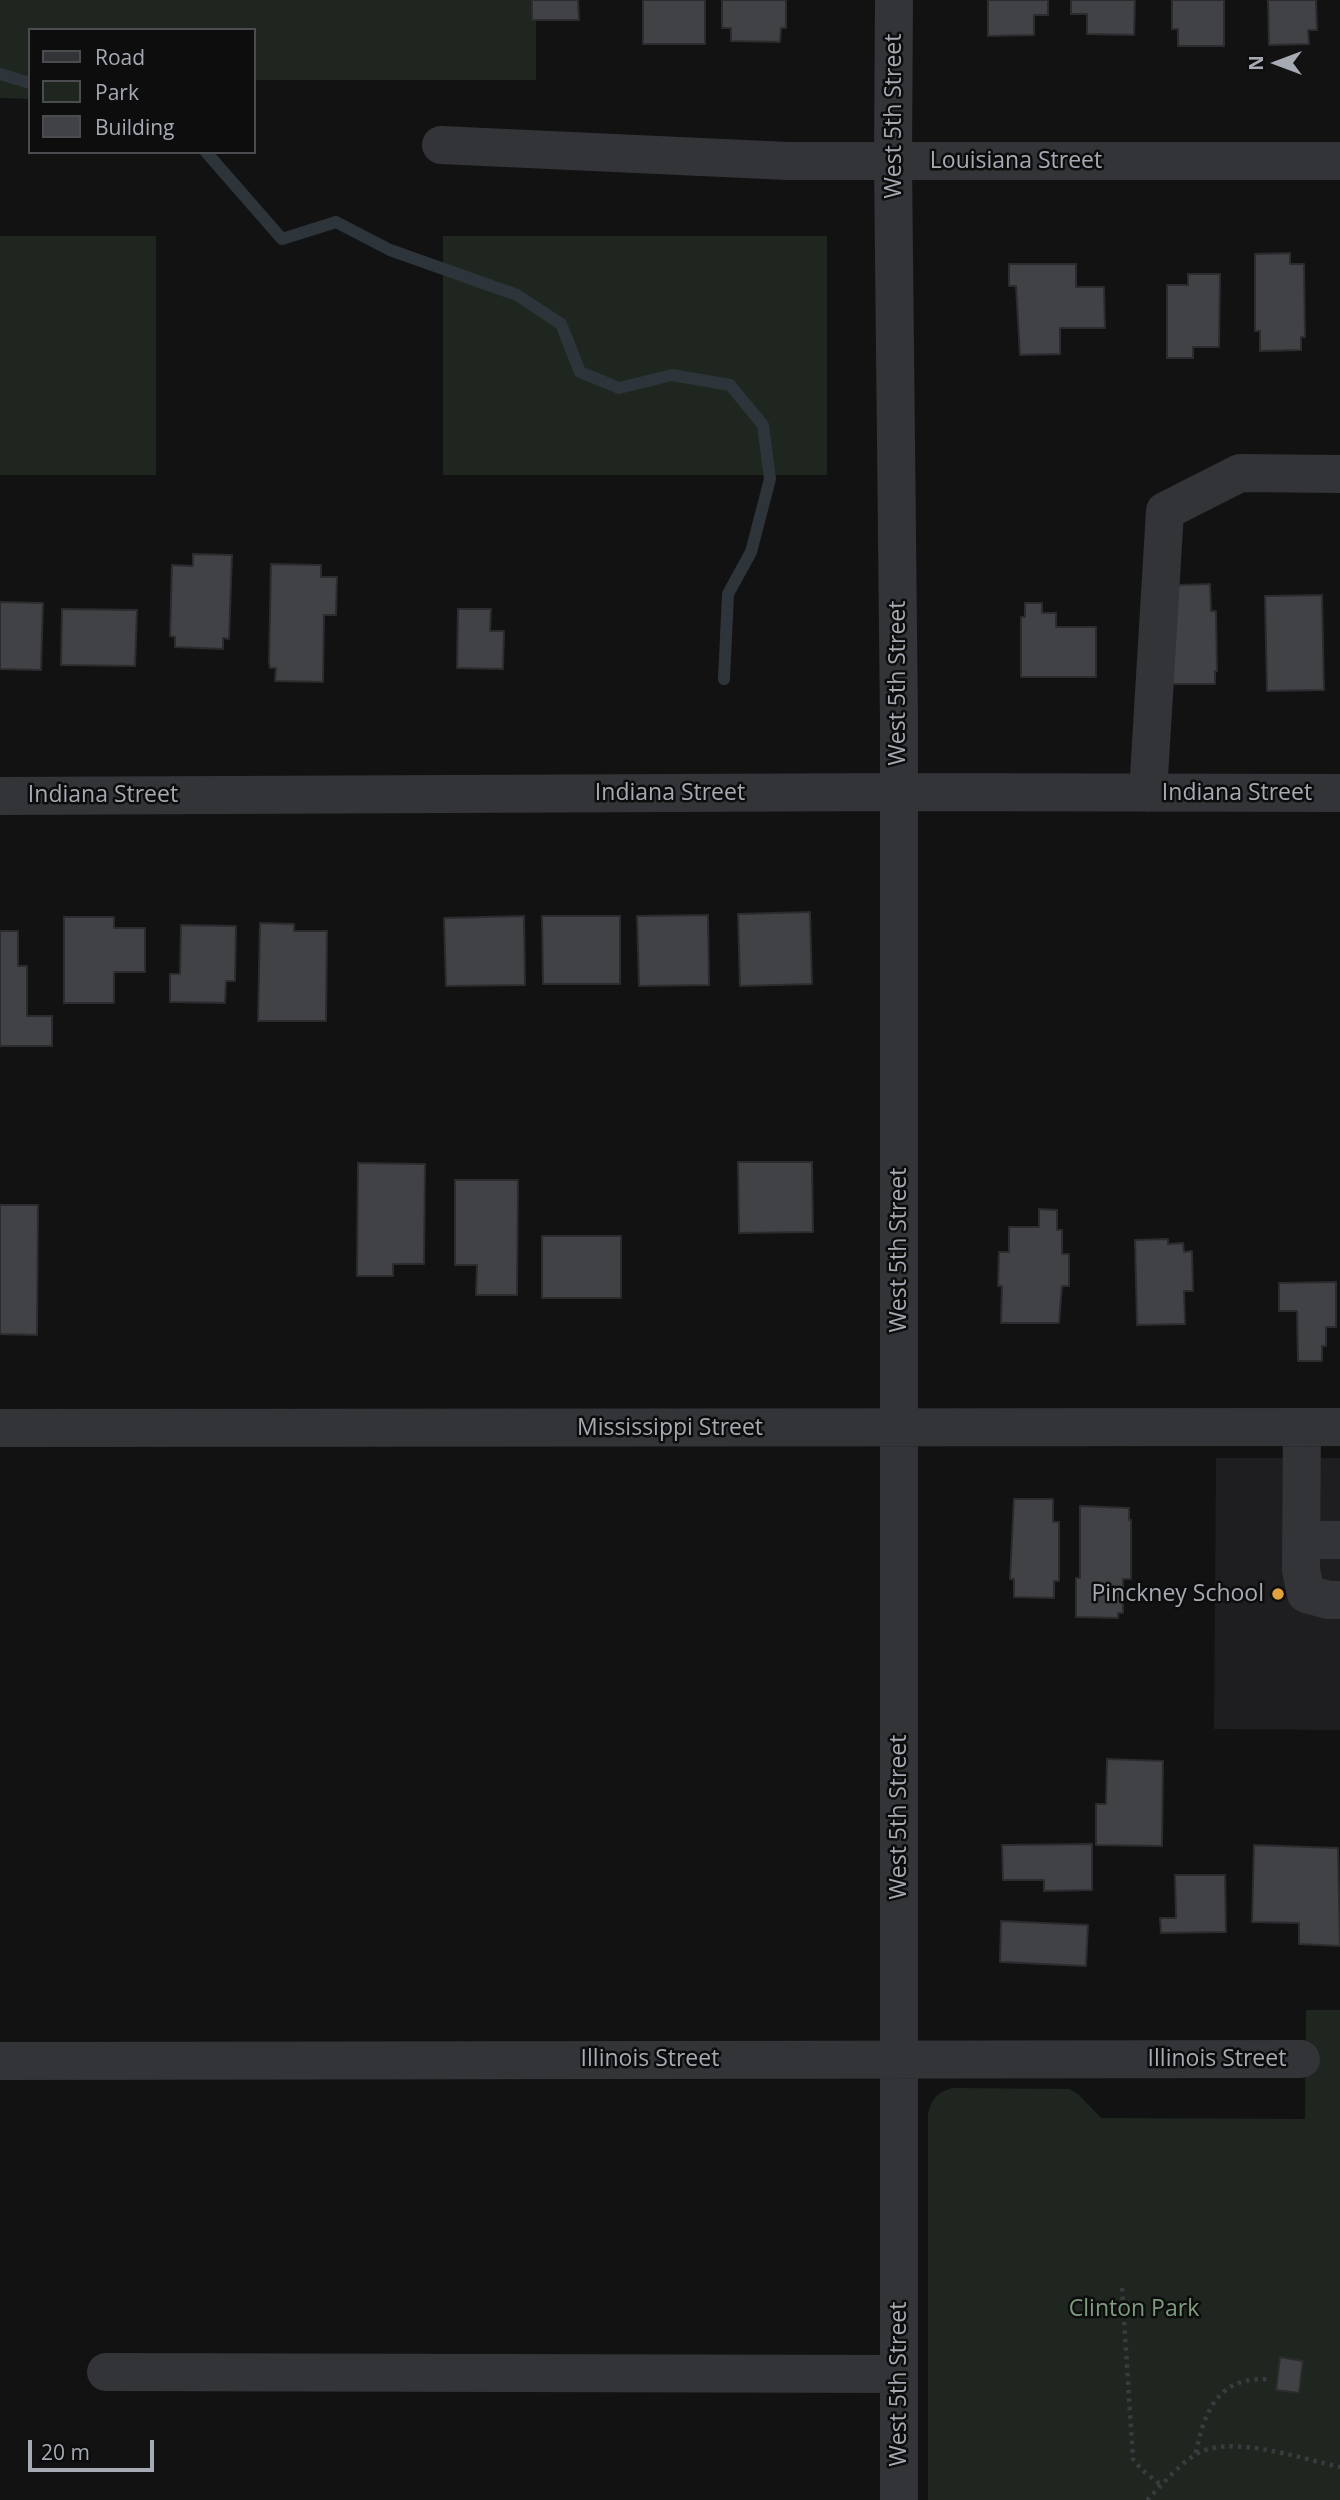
<!DOCTYPE html>
<html>
<head>
<meta charset="utf-8">
<style>
  body { margin:0 }
  #map { position:relative; width:1340px; height:2500px; overflow:hidden; background:#121213; font-family:"Open Sans",sans-serif }
  canvas { display:block }
  .legend { position:absolute; left:28px; top:28px; width:228px; height:126px; box-sizing:border-box; background:#0d0d0e; border:2px solid #4a4c50; margin:0; padding:9px 12px; list-style:none; font-size:21px; color:#a5aab3 }
  .legend li { display:flex; align-items:center; gap:14px; height:35px }
  .legend b { width:35px; border:2px solid #4a4c50 }
  .north { position:absolute; left:1242px; top:28px; width:70px; height:70px; -webkit-text-stroke:5px #0d0d0e; paint-order:stroke; rotate:270deg; font-size:19px; font-weight:700; line-height:28px; text-align:center; color:#a5aab3 }
  .north::after { content:''; display:block; margin:auto; width:24px; height:32px; background:#a5aab3; clip-path:polygon(50% 0,100% 100%,50% 72%,0 100%) }
  .scale { position:absolute; left:28px; top:2440px; width:126px; height:32px; box-sizing:border-box; border:4px solid #a5aab3; border-top:0; padding-left:9px; font-size:21px; line-height:24px; white-space:nowrap; color:#a5aab3; -webkit-text-stroke:5px #0d0d0e; paint-order:stroke }
</style>
</head>
<body>
<div id="map">
<canvas width="1340" height="2500"></canvas>
<ul class="legend">
<li><b style="height:9px;background:#333438"></b>Road</li>
<li><b style="height:19px;background:#1f261f"></b>Park</li>
<li><b style="height:19px;background:#414246"></b>Building</li>
</ul>
<div class="north">N</div>
<div class="scale">20 m</div>
</div>
<script>
const context = document.querySelector('canvas').getContext('2d');
context.lineJoin = 'round';
function paint(path, color) {
  context.fillStyle = color;
  context.fill(path, 'evenodd');
}
function stroke(path, color, width, dash) {
  context.strokeStyle = color;
  context.lineWidth = width;
  context.lineCap = dash ? 'butt' : 'round';
  context.setLineDash(dash || []);
  context.stroke(path);
}
function label(font, color, halo, rows, align = 'center') {
  context.font = font + ' "Open Sans",sans-serif';
  context.lineWidth = 5;
  context.setLineDash([]);
  context.textBaseline = 'middle';
  context.strokeStyle = halo;
  context.fillStyle = color;
  for (const [text, x, y, turn = 0] of rows) {
    context.save();
    context.translate(x, y);
    context.rotate((+turn || 0) * Math.PI / 180);
    context.textAlign = isNaN(turn) ? turn : align;
    if (halo) context.strokeText(text, 0, 0);
    context.fillText(text, 0, 0);
    context.restore();
  }
}
const built = new Path2D(`
  M1216,1458H1340V1730L1214,1729Z`);
const green = new Path2D(`
  M0,0H536V80H254V30H30V99L0,98Z
  M0,236H156V475H0Z
  M443,236H827V475H443Z
  M1306,2010H1340V2500H928V2115C931,2099 936,2093 952,2088L1069,2089L1078,2094L1101,2118L1305,2119Z`);
const stream = new Path2D(`
  M0,74L30,83
  M206,152L282,239L336,222L390,250L517,295L561,324L580,372L619,388L672,375L730,385L763,425L770,479L751,552L728,594L724,679`);
const building = new Path2D(`
  M532,0H578L579,20H532Z
  M643,0H705V44H643Z
  M722,0H786V28H781L780,42L731,41V28H722Z
  M988,0H1048V15H1034V35L988,36Z
  M1071,0H1135L1134,35L1087,34V14H1071Z
  M1172,0H1224V46H1178V29H1172Z
  M1268,0H1316L1317,30H1308L1309,44L1269,45Z
  M1290,253V264H1304L1305,337H1301V350L1260,351V331H1255V254Z
  M1009,264H1076V287H1104L1105,328H1060V354L1020,355L1016,286H1009Z
  M1188,274H1220L1219,347H1193V358H1167V285H1188Z
  M193,554L232,555L229,639L223,638V649L175,647V637L170,636L172,565L193,566Z
  M271,564L321,565V577H337L336,615H324L323,682L275,681L276,668H270L269,663Z
  M1210,584L1211,611H1216L1217,671H1215V684H1172L1177,585Z
  M1322,595L1324,690L1267,691L1265,596Z
  M0,602L43,603L41,670L0,669Z
  M1025,603H1042V613H1056V627H1096V677H1021V617H1025Z
  M62,609L137,610L135,666L61,665Z
  M458,609H491L490,631H504L503,669L457,668Z
  M810,912L812,984L740,986L738,914Z
  M708,915L709,985L639,986L637,916Z
  M524,916L525,985L446,986L444,918Z
  M542,916H620V984H543Z
  M64,917H114V928H145V972H114V1003H64Z
  M260,923L294,924V931H327L326,1021H258Z
  M181,925L236,926L235,981H226L225,1003L170,1002V974H180Z
  M0,931H18V966H27V1016H52V1046H0Z
  M738,1162H812L813,1232L739,1233Z
  M358,1163L425,1164L424,1264H393V1276H357Z
  M455,1180H518L517,1295H476L477,1265H455Z
  M0,1205H38L37,1335L0,1334Z
  M1039,1209L1057,1210V1230H1062V1254H1069V1286H1062L1059,1323H1001L1002,1286H998L999,1252H1009V1227H1039Z
  M542,1236H621V1298H542Z
  M1168,1239V1244L1183,1243L1184,1252L1192,1251L1193,1291H1184L1185,1324L1137,1325L1135,1240Z
  M1336,1282V1327H1326V1346H1322V1361H1298L1297,1311H1279V1283Z
  M1014,1499H1053V1522H1059V1581H1054V1598L1014,1597V1579H1010Z
  M1080,1506L1129,1508V1520H1131V1579H1123V1613H1118V1618L1076,1617V1578H1080Z
  M1107,1759L1163,1761L1162,1846L1096,1845V1804H1106Z
  M1092,1844V1890L1044,1891V1880H1003L1002,1845Z
  M1254,1845L1338,1848L1340,1946L1299,1944V1923L1252,1922Z
  M1175,1875H1225L1226,1932L1161,1933L1160,1918H1176Z
  M1001,1921L1088,1925L1086,1966L1000,1962Z
  M1280,2357L1303,2361L1299,2393L1276,2390Z`);
const path = new Path2D(`
  M1122,2288L1133,2459L1142,2470L1161,2485
  M1196,2453C1204,2409 1221,2374 1271,2380
  M1147,2500C1162,2485 1177,2466 1195,2455C1227,2433 1303,2459 1340,2467`);
const minor = new Path2D(`
  M894,0L893,161L899,723V2500
  M441,145L788,161H1340
  M1148,793L1165,511L1240,473L1340,474
  M0,796L899,792L1340,793
  M1302,1427L1301,1570L1306,1594L1329,1600H1340
  M0,1428L1340,1427
  M1301,1540H1340
  M0,2061L1301,2059
  M106,2372L899,2374`);
const markers = [
  [1278,1594,7,"#dfa13e"]
];
const streetNames = [
  ["West 5th Street",894,116,-90],
  ["Louisiana Street",1016,161],
  ["West 5th Street",898,683,-90],
  ["Indiana Street",670,793],
  ["Indiana Street",1237,793],
  ["Indiana Street",103,795],
  ["West 5th Street",899,1250,-90],
  ["Mississippi Street",670,1428],
  ["West 5th Street",899,1817,-90],
  ["Illinois Street",650,2059],
  ["Illinois Street",1217,2059],
  ["West 5th Street",899,2384,-90]
];
const poiNames = [
  ["Pinckney School",1264,1594]
];
const parkNames = [
  ["Clinton Park",1134,2309]
];
paint(built, '#1e1e20');
paint(green, '#1f261f');
stroke(stream, '#2d353b', 12);
paint(building, '#414246');
stroke(building, '#2c2c2f', 2);
stroke(path, '#3a3b3f', 4.5, [3.5, 5]);
stroke(minor, '#333438', 38);
for (const [x, y, r, color] of markers) {
  const dot = new Path2D();
  dot.arc(x, y, r, 0, 2 * Math.PI);
  context.fillStyle = color;
  context.fill(dot);
  stroke(dot, '#0d0d0e', 2.5);
}
label('23px', '#a5aab3', '#0d0d0e', streetNames);
label('23px', '#a5aab3', '#0d0d0e', poiNames, 'right');
label('23px', '#7d9c7e', '#0d0d0e', parkNames);
</script>
</body>
</html>
